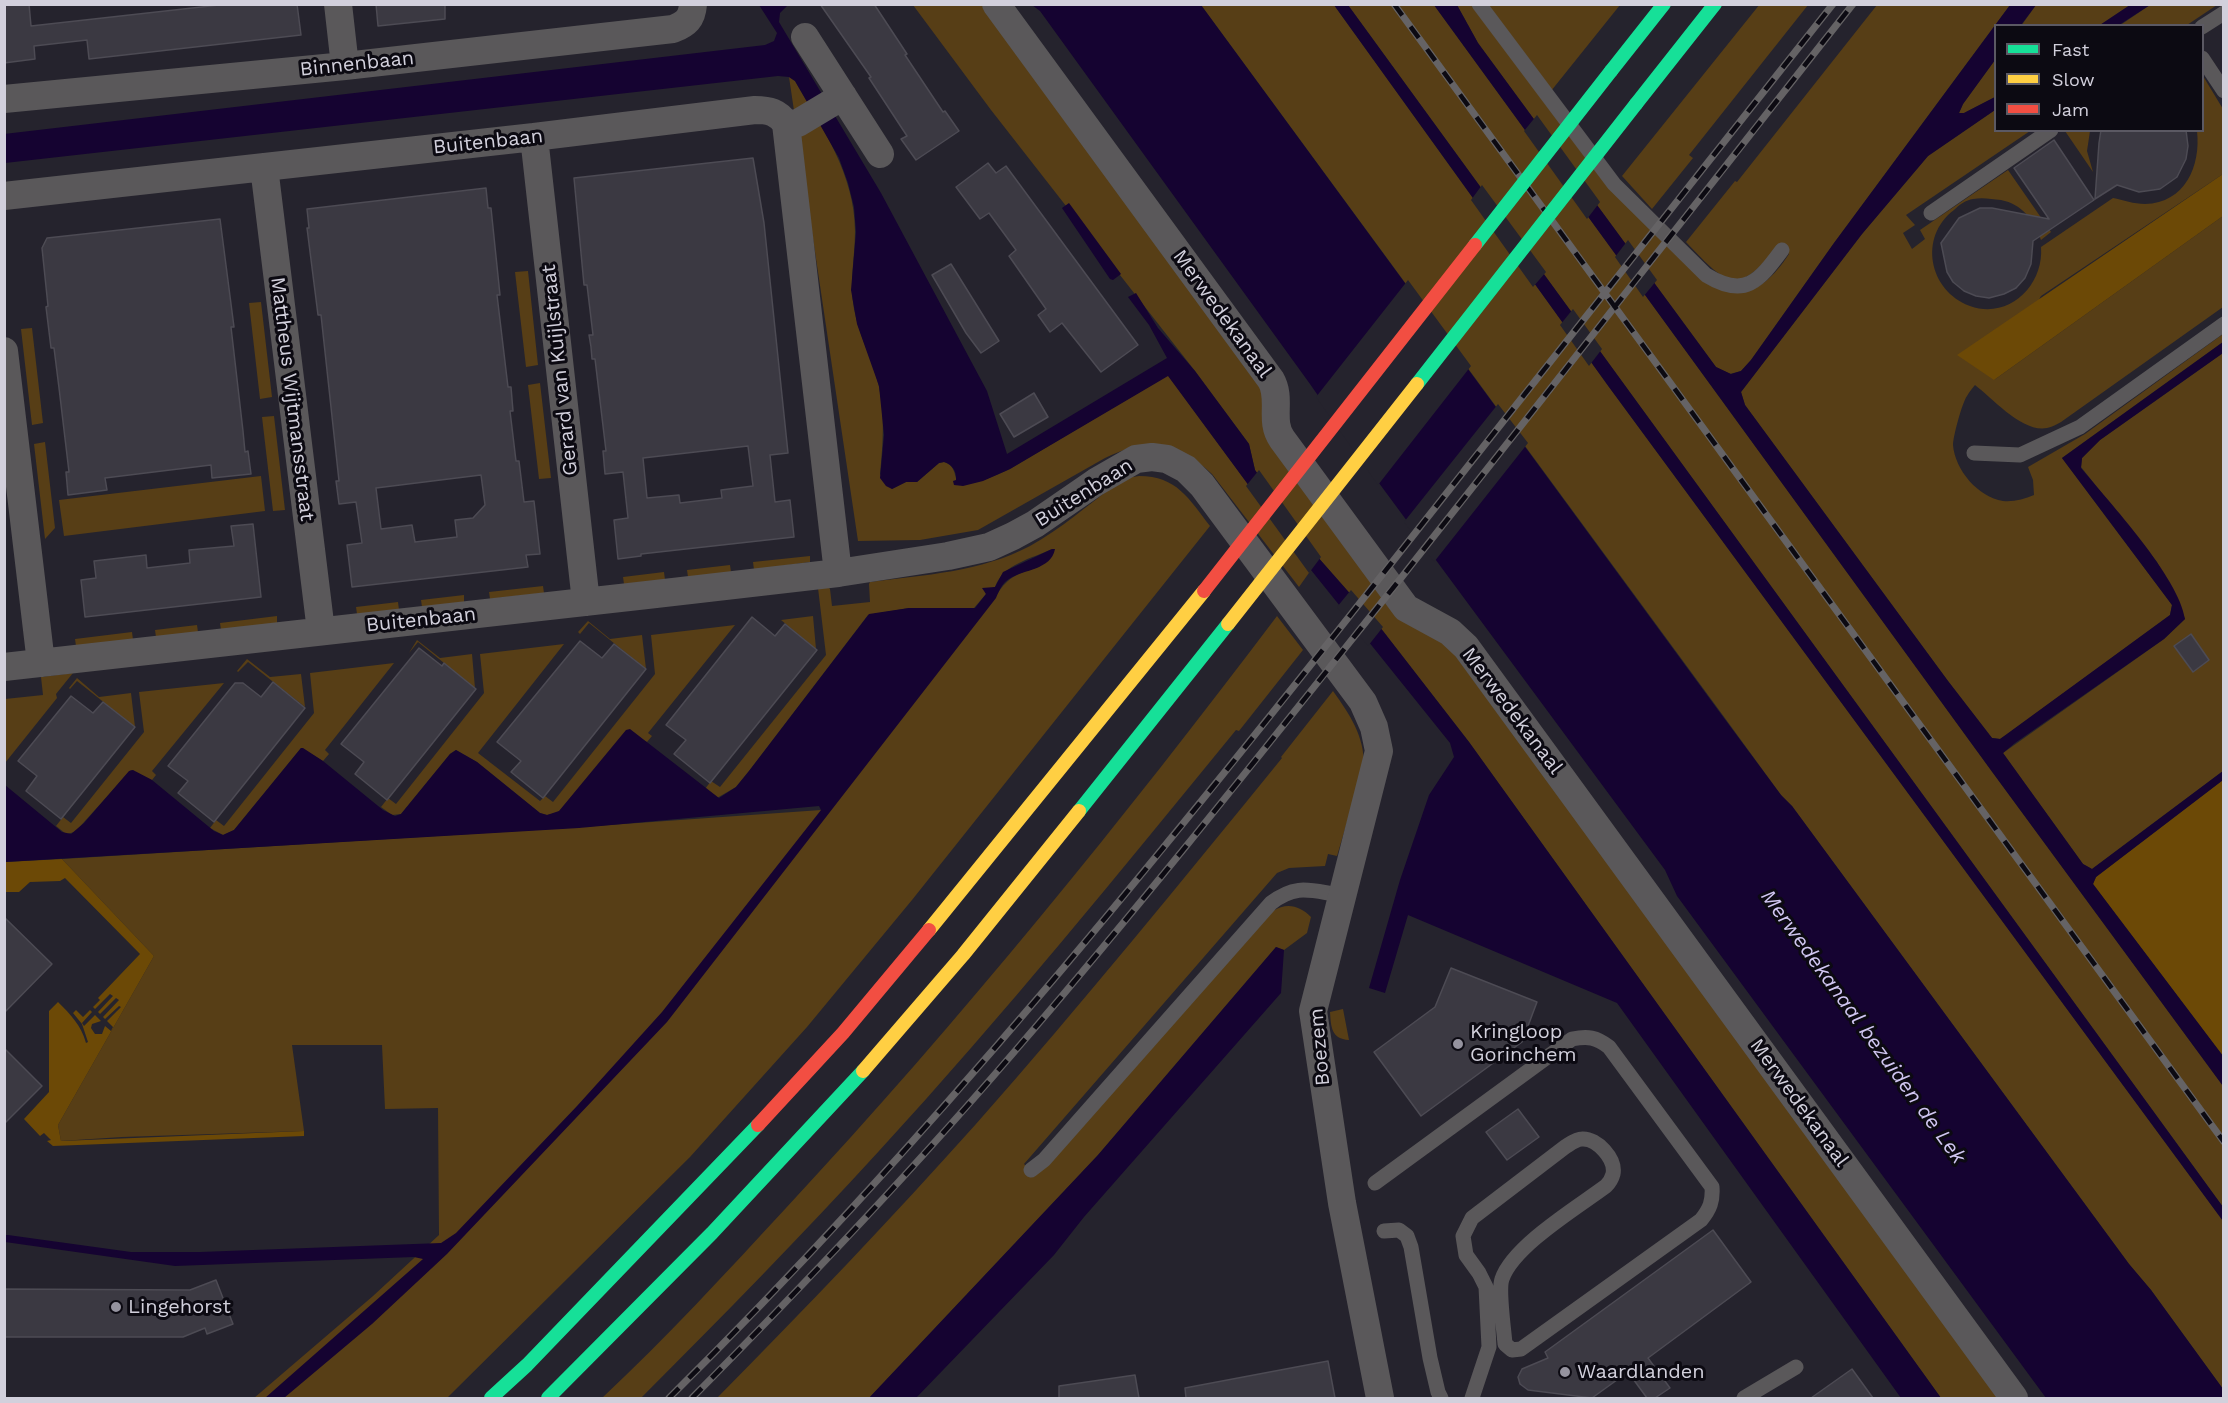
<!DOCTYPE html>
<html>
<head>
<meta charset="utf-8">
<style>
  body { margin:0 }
  #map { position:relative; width:2228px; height:1403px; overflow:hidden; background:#25232d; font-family:"Work Sans",sans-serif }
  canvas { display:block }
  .frame { position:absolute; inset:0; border:6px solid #d2d0dc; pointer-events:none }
  .legend { position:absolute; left:1994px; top:24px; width:210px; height:108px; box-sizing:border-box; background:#0c0a12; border:2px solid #5b5963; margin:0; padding:8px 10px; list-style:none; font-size:18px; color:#d2d0dc }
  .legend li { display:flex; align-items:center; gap:12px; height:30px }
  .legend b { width:30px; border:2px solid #5b5963 }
</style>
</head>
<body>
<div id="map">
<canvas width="2228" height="1403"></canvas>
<div class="frame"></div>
<ul class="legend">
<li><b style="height:8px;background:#16e098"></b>Fast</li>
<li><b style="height:8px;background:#ffcf43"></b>Slow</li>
<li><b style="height:8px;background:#f24e42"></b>Jam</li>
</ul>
</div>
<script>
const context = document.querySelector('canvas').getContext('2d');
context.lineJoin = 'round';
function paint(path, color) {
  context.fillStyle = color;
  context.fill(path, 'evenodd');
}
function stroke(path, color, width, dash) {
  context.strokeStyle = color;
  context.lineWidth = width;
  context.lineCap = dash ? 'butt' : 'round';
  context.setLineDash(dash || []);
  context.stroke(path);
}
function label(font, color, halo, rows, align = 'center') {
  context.font = font + ' "Work Sans",sans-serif';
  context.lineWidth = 6;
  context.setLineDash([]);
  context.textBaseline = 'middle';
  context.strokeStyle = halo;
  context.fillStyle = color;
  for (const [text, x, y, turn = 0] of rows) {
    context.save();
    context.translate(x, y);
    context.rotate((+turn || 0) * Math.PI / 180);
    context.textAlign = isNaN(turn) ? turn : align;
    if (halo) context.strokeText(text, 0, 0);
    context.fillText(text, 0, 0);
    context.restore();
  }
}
const green = new Path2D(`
  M1760,4L1808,5L1689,155L1693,158L1652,209L1622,176Z
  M913,5H982L1268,389V428L1441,636L2003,1398H1941L1469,742L1383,631L1316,555L1255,470L1249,444L1195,371L991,110Z
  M1201,5H1334L1609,387L2223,1221V1389L2151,1290L2129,1264L1792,806L1781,795L1719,710Z
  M1348,5H1434L1993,773L2223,1086V1207Z
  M1457,5H1620L1543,101L1703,281C1742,304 1766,289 1789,254L1778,246C1737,298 1726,284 1686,242L1735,181L1737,182L1877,5H2010L1834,243L1751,360L1741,371L1730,374L1716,367L1478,43Z
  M2036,5H2130L2100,25L2021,26Z
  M2150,5H2217L2187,25L2119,26Z
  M1995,60V97L1964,113H1959L1963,104Z
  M2203,76L2223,109V174L2041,296L1994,380L2223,216V307L2061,422C2057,424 2052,427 2047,428C2023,433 1993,399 1975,385C1972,389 1969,392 1967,396C1962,403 1953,437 1953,445C1955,470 1978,497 2003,501C2014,502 2024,499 2034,495L2033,480L2028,467L2085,434L2223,334V342L2062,458L2172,605L2170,615L2008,734L2000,739L1992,738L1948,681L1745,405L1741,392L1862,234L1928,156L1995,110L1996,130L2030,131L1906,215L1915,225L1903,233L1912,249L1925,239L1920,230L2008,170L2051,232L2041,240C2034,220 2022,204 2001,200C1991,199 1983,197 1973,199C1966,200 1959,205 1954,210C1918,237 1929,291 1970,306C2009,320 2044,285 2041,247L2113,198C2123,200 2134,204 2145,204C2185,203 2201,166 2197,131L2202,130Z
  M789,77L795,81C822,127 855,175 855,231C855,258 849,282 854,309C859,336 873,360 879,387C885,416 883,444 880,474L892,489L906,482H917L939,463L944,462C956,466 954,475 958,484C978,484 992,477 1010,469L1168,375L1311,570L1299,587L1212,474C1178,442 1145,438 1105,458L978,530L920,540L858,541Z
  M2065,131H2090L2087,151L2093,172Z
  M528,271L538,365L526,367L515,272Z
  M261,302L272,397L260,399L249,303Z
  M32,328L43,423L32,425L21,329Z
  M2223,353V771L2092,869L2083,864L2003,753L2164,639L2185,619L2157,562L2081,467L2082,458L2100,440Z
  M540,383L551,478L539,479L528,385Z
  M274,416L285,510L273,511L262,417Z
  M45,442L55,528L45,539L34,444Z
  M261,476L265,511L64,536L59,500Z
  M1139,476C1177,476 1189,499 1210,526L912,900L807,1027L690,1157L447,1398H254L373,1296L439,1235L438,1108L385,1109L382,1045H292L304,1131L122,1137L61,1141L58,1125L154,956L62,859L567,828L821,810L995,598C1006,578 1017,573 1039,567L1052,549C1031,559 1003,564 995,587L985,591L986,594L974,608H909L868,615L749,771L736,787L717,798L705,789L711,781L720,787L826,655L818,588L828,587L830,589L832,606L870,602L869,584L870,582C924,575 981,572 1030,546C1061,529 1088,505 1116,484L1127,478Z
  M810,556V562L754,570L753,562Z
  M730,565L731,572L688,577L687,570Z
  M664,572L665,580L624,584L623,577Z
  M543,586L544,593L490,599L489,592Z
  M464,595V602L422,607L421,600Z
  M398,602L399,610L357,614L356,607Z
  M277,616V623L221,630L220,623Z
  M813,616L816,649L781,620Z
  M1277,616L1303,650L1239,731L1236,730C1120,872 1004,1015 879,1151C802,1235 722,1317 641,1398H602C666,1338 726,1273 786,1208C961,1020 1123,820 1277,616Z
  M588,621L610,639L642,635L646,669L589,623L580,634L578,632Z
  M197,625L198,632L156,637L155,630Z
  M735,625L648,733L652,736L647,742L645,741L557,813L547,815L540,813L477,762L456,750L450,754L401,814L392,815L381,807L388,798L396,804L484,693L480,654L564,644L478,753L540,801L545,796L553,802L655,674L651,635Z
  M132,632L133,640L76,646L75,639Z
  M417,640L440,658L472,654L475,688L418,642L409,653Z
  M247,659L270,677L301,674L305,707L248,662L238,672L237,671Z
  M394,663L325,750L329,754L323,761L301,748L234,830L223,835L210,828L216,820L224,826L314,713L310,673Z
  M73,673L56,694L57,698L5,763V699L43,695L41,677Z
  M77,678L99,697L131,693L135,727L77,681L70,689L69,688Z
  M224,683L152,771L156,775L152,780L131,770L75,832L66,834L56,826L63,817L71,823L144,732L139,692Z
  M1333,691C1350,715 1364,735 1364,765L1337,856L1328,854L1325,866L1289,868L1277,873L1024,1164L1035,1174L1273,911C1287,902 1300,906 1311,917L1307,933L1284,950L1276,947L1098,1155L869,1398H717C805,1309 892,1218 976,1124C1081,1005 1182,881 1282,758L1281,757Z
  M1343,1009L1349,1040C1331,1039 1331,1026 1330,1012Z`);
const forest = new Path2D(`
  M2223,174V216L1994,380L1957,355Z
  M2223,780V1056L2093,884L2096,877Z
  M62,859L154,956L58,1125L61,1141L304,1131V1136L53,1146L47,1141L51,1140L44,1133L40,1136L24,1119L49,1092V1011L58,1002C71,1015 81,1025 86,1043L88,1042L82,1024L73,1013L76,1010L83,1017L90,1010L92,1012L82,1023L84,1026L95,1015L101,1021L92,1024L91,1028L95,1034H102L105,1026L111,1031L113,1027L107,1021L121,1007L119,1006L105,1019L103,1017L119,1000L116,998L100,1014L98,1012L113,996L110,994L95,1009L93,1007L100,1000L98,998L140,954L65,878L60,881L30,882L19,892H5V862Z`);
const water = new Path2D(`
  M759,5H788L780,13L779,22L881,193L987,391L1007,454L1167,358L1149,325L1128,297L1136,293L1158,328L1195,371L1249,444L1255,470L1284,512L1316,555L1383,631L1469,742L1941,1398H1901L1617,1003L1408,915L1385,993L1369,988L1400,880L1429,795L1454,757L1450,743L1311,570L1168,376L1010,469L983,481L963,486L954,485L953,481L956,480C957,472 952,464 944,462L939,463L917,482H906L892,489L886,486L880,478L884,435L879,386L857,324L851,290L856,232L854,207L848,183L839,158L795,81L789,77L778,76L5,163L4,134L765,45L774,41L777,33Z
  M1032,5H1201L1718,710L1781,795L1792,806L2129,1264L2151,1290L2223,1389V1398H2046L1677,896L1665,870L1376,479L1310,384L1040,11Z
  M1334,5H1348L2223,1207V1221L1609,387Z
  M1434,5H1457L1478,43L1716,367L1731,374L1741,371L1751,360L1834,243L2010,5H2036L2021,25L1996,26L1995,60L1963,104L1959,113H1964L1995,97V110L1928,156L1862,234L1741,392L1745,405L1948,681L1992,738L2000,739L2170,615L2172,605L2062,458L2223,342V353L2100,440L2082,458L2081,468C2109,502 2179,577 2185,619L2164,639L2015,743L2003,753L2083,864L2092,869L2223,771V780L2096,877L2093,884L2223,1056V1086L1993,773Z
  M2130,5H2150L2119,25H2100Z
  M1069,203L1121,274L1113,280L1110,279L1062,208Z
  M1052,549H1055C1051,570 1024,569 1009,579C1002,583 999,591 996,598L667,1022L447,1254L372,1324L284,1398H265L423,1259L414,1257L175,1266L5,1242V1235H8L131,1252H200L441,1243L456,1233L577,1106L662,1012L821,810L819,806L579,828L5,862V785L62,832L71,834L84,823L129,771L133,770L152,780L214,831L223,835L234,830L301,748H303L323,761L383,810L395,816L401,814L450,754L456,750L477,762L540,813L547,815L559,811L626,730L630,729L719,798L736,787L749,771L869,614L909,608H975L986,594L982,588L995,587L1003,572Z
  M1276,947L1284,950L1281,993L1084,1217L1054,1255L916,1398H869L1098,1155Z`);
const pier = new Path2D(`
  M1537,115L1600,202L1587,219L1524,131Z
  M1482,185L1546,272L1533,287L1471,200Z
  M1628,240L1657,280L1643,297L1615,257Z
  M1408,280L1471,366L1378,485L1316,397Z
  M1573,309L1602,349L1589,366L1560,325Z
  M1498,404L1528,443L1434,562L1404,522Z
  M1259,470L1321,557L1309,573L1246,486Z
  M1351,590L1383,627L1368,646L1337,607Z`);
const building = new Path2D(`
  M4,4H29L31,26L228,4H297L301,35L89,59L87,40L34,46L35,59L4,63Z
  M376,4H445V19L378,26Z
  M820,4H874L907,54L905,55L943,112L945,111L959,131L916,160L901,139L907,136L869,78L871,77Z
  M2101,130H2186L2188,146L2186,159L2177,177L2160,189L2139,192L2117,185L2095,199L2099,143Z
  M2054,140L2094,200L2033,241L2031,264L2025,278L2016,288L2004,294L1989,298L1976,296L1964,291L1953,282L1947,272L1941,243L1959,218L1980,208H1992L2049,219L2014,168Z
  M753,158L764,223L788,453L770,455L775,502L790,500L794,537L641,554V556L618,559L614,520L628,518L623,472L605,474L603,451H606L595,359H592L591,347L589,335H593L587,285H584L574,178ZM748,446L753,486L721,490L722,498L680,503L679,495L647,498L643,458Z
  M988,163L996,173L1006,166L1138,345L1101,372L1062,323L1050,332L1038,315L1046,309L1009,256L1016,250L989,213L980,219L956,187Z
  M486,188L488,208H491L500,295H497L508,387H511L513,411H510L516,461H519L524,502L534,501L540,554L526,555L528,567L352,587L347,545L362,543L356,502L339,504L336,481H339L321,315H318L307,228H309L307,209ZM481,475L485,505L473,518L455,520L457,537L415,542L412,525L381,529L376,488Z
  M220,219L234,327H231L243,431L245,452L248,451L251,474L212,478L211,465L105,478L107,490L68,495L66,472H69L59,388L54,348H51L46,307L48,306L42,248L47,238Z
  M951,264L999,341L981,353L966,333L932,275Z
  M1034,393L1048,417L1014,437L1000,414Z
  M253,524L261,597L85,617L81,580L96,578L94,561L146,555L147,568L190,563L189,550L234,546L231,526Z
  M752,617L775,636L785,624L817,650L710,783L674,754L686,740L666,725Z
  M2191,634L2209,660L2193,672L2174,646Z
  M580,641L602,658L614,644L646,669L543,798L511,772L521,761L497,742Z
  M419,648L442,666L444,663L476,689L387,800L355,774L364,762L341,744Z
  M273,682L305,708L214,822L178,793L188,781L168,766L235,683H243L261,697Z
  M71,696L93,713L103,702L135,727L61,819L26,791L37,776L18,761Z
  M4,917L52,964L4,1013Z
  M1451,968L1537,1002L1522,1042L1421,1116L1374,1052L1435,1007Z
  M4,1048L42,1086L4,1124Z
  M1518,1109L1539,1137L1507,1160L1486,1132Z
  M1713,1230L1751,1282L1648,1358L1670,1388L1655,1398H1647L1628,1372L1592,1398L1528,1390L1520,1384L1518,1377L1522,1369L1548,1358L1545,1352Z
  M216,1280L233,1324L207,1334L205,1328L183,1337H4V1289L190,1290Z
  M1328,1361L1335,1398H1186L1185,1388Z
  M1852,1369L1873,1398H1811Z
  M1135,1375L1139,1398H1059V1386Z`);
const lane = new Path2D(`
  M1479,4L1614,184L1706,275C1745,299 1759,281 1782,250
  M2202,27L2224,13
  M2202,58L2224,91
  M1931,213L2051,130
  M1974,453L2020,455L2080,427L2224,324
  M1031,1170L1044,1160L1271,903C1297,883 1311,891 1341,895
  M1375,1183L1572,1039C1588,1036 1596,1037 1609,1047L1712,1187C1713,1201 1710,1209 1701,1220L1521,1349L1512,1350L1505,1344C1504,1330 1498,1290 1502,1279C1513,1246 1578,1207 1606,1186C1609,1183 1612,1178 1613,1174C1616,1159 1597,1138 1582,1139C1576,1139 1570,1144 1565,1147L1472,1218L1463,1236L1466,1255L1479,1273L1486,1287L1489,1347L1472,1398
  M1384,1231L1399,1230L1407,1236L1411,1247L1430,1358L1438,1392L1441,1398
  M1744,1398L1796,1367`);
const street = new Path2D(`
  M338,4L345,66
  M996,4L1271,380C1282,399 1269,421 1282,439L1406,608L1450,632L1466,647L2014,1398
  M805,37L880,154
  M4,99L345,66L673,29C686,24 692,19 693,4
  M786,124L798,123L843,96
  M534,137L586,602
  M264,167L321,631
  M4,196L534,137L755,110C769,110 778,112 786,124L838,573
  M4,351L41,663
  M4,667L647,595L838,573L948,556L989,547L1013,536L1035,524L1096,482L1136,459L1152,457L1167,459L1186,469L1202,485L1363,702L1374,727L1379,751L1313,1011L1342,1203L1380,1398`);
const fast = new Path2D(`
  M1611,71L1664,4
  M1636,104L1715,4
  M1079,811L1228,624
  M491,1398L527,1365L758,1125
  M548,1398L712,1233L863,1071`);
const slow = new Path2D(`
  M929,930L1204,591
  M863,1071L963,955L1079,811`);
const jam = new Path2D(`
  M758,1125L843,1033L929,930`);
const rail = new Path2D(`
  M1394,4L2224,1142
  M669,1398C933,1137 1167,848 1397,556C1542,372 1687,189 1833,4
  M692,1398C803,1286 912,1171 1015,1051C1148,897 1274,737 1401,578C1552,387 1702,196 1853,4`);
const fastBridge = new Path2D(`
  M1475,245L1611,71
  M1417,384L1636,104`);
const slowBridge = new Path2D(`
  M1228,624L1417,384`);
const jamBridge = new Path2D(`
  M1204,591L1475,245`);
const markers = [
  [1458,1044,6,"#95939f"],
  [116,1307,6,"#95939f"],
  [1565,1372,6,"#95939f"]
];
const streetNames = [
  ["Binnenbaan",357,64,-6],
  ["Buitenbaan",488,142,-6],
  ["Merwedekanaal",1222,314,54],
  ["Gerard van Kuijlstraat",560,370,-96],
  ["Mattheus Wijtmansstraat",292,399,83],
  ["Buitenbaan",1084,493,-32],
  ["Buitenbaan",421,620,-6],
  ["Merwedekanaal",1512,711,53],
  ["Boezem",1320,1047,-95],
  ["Merwedekanaal",1799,1103,54]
];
const poiNames = [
  ["Kringloop",1470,1032],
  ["Gorinchem",1470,1055],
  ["Lingehorst",128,1307],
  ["Waardlanden",1577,1372]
];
const waterNames = [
  ["Merwedekanaal bezuiden de Lek",1863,1027,54]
];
paint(green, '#573e16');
paint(forest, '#6c4906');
paint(water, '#150331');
paint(pier, '#25232d');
paint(building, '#3b3942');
stroke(building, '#4d4b54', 1.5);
stroke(lane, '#5a585a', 15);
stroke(street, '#5a585a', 28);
stroke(fast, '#16e098', 14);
stroke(slow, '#ffcf43', 14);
stroke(jam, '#f24e42', 14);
stroke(rail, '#656365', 7);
stroke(rail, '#0c0a12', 4.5, [14]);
stroke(fastBridge, '#16e098', 14);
stroke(slowBridge, '#ffcf43', 14);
stroke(jamBridge, '#f24e42', 14);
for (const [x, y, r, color] of markers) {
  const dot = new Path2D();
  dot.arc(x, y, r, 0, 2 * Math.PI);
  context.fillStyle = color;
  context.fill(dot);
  stroke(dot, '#0c0a12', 2);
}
label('20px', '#d2d0dc', '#0c0a12', streetNames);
label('20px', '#d2d0dc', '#0c0a12', poiNames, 'left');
label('italic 21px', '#d0c6f1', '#0c0a12', waterNames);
</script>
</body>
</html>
